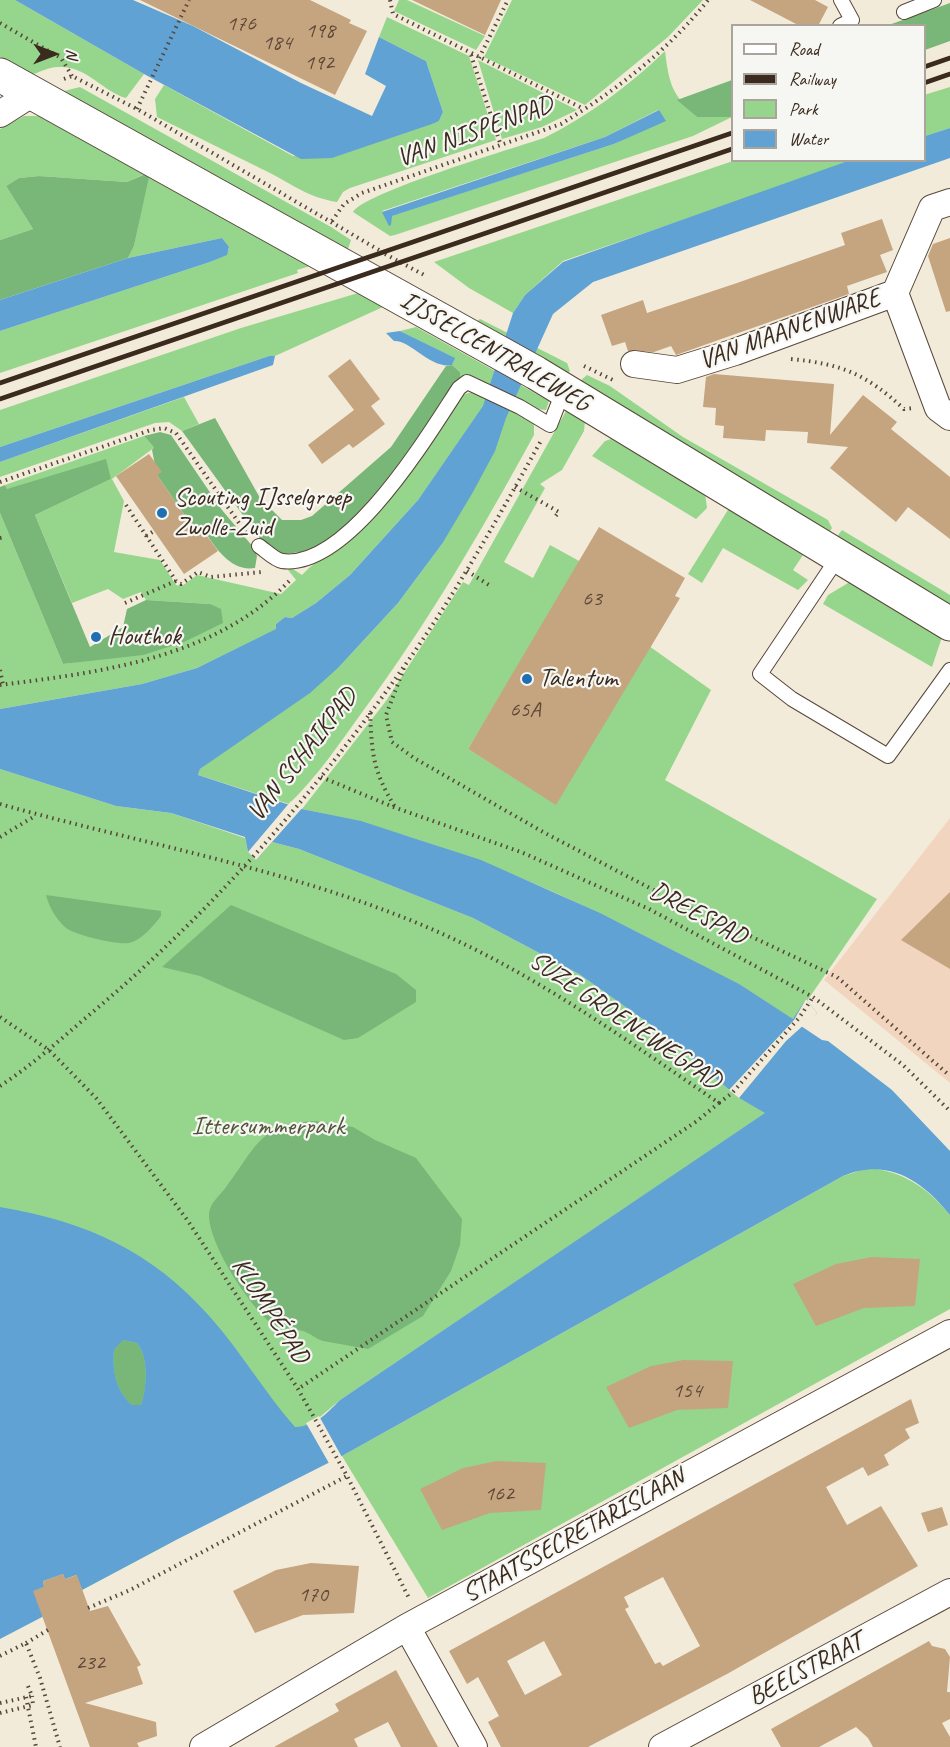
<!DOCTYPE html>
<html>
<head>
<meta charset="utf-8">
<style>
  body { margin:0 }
  #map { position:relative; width:950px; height:1747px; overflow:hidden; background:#f3ebd9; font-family:Caveat,sans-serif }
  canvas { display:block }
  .legend { position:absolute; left:731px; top:24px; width:195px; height:138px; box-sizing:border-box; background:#f6f6f2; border:2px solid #aba49d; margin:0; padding:8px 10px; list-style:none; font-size:18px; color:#3b2a1e }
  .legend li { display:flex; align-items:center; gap:12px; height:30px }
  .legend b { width:30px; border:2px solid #aba49d }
  .north { position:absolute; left:24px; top:24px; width:60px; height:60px; -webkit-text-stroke:4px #f6f6f2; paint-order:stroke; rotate:90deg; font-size:16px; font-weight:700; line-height:24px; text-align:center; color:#3b2a1e }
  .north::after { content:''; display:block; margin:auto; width:21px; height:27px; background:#3b2a1e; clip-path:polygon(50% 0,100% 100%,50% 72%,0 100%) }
</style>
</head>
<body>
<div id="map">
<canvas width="950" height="1747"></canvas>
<ul class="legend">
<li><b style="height:8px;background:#fff"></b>Road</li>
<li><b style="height:8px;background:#3b2a1e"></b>Railway</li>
<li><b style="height:16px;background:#96d68c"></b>Park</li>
<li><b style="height:16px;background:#5fa2d3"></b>Water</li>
</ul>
<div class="north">N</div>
</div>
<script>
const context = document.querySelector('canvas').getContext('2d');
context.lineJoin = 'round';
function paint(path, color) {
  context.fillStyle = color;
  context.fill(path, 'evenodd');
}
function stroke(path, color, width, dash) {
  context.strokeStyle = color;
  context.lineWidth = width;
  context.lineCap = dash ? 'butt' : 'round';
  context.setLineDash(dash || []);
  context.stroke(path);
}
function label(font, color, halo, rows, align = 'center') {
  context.font = font + ' Caveat,sans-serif';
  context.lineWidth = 4.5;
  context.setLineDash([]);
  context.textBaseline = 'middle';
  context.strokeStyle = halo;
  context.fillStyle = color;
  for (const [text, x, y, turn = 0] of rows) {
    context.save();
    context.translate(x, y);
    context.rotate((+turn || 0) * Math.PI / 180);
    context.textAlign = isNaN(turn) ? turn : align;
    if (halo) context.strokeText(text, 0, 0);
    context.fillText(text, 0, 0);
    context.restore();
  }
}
const built = new Path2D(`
  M950,818V1083L824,980Z`);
const green = new Path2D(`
  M0,0H15L144,74L126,98C102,91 86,65 58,67C48,67 39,73 30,75L0,57Z
  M399,0H407L485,36L476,50L394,11Z
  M512,0H703L668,37L585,105L484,57Z
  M387,17L469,56L496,140L350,188L343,192L337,202C310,198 293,185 270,173C232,154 195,136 157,117L155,99L164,85L293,156L334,157L439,121L443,112L426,61L379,37Z
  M665,51C669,84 672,95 697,117H732L693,136L395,235L390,236L353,212C363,193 514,148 544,138C588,116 629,86 665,51ZM658,110L665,120L614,144L391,216L382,211L605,137Z
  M478,60L577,110L542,127L502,139Z
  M80,87L331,227L351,240L347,252L64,91Z
  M950,87V128L925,136L924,95Z
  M24,116H43L150,172L286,250L310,266L297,270L298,273L0,373V331L210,262L226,255L229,248L222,238L128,258L134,246L149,172L127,182L39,176L19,178L6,186L33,229L0,240V129Z
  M733,161H854L563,261L525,295L513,313L469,288L434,262Z
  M358,293L383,307L275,356H269L0,447V410L241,328Z
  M480,319L567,363L570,371L567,375L476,322Z
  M416,327L549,401L546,410L537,409L475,377L460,378V372L452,365L454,358L400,331Z
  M587,375L610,386L683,437L828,520L832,528L827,536L580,381Z
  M478,390L522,413L534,424V435C482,530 428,623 363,711C340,743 317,777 289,804L198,775L200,769L339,667L398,603L442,544L483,407L418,500L350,575L316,603L292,618L285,617L276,624L277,629L197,668L142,684L0,709V513L63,664L99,659L210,604L146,600L141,592L123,599L108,589L72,603L35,515L111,479L7,489L5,485L144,436L155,447L112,479L124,501L114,552L160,560L176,585L182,586L197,575L281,594L296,580L281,561L302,575C320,555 344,547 363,527C401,488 430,439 462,395Z
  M184,397L199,424L182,431L169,422L155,423L0,477V462Z
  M566,411L585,421L584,431L562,470L540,484L545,488L504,562L533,578L550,545L581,562L468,749L556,804L649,646L711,690L665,780L877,899L794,1020C744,987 692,960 639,933C531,878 420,833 302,809L386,701L463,582L469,585Z
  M611,439L705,493L707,508L696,519L592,456L605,441Z
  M731,505L787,539V546L803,555L793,570L808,580L798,590L723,548L702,583L688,574Z
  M842,530L950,595V611L835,539Z
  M853,580L942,637L932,667L823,604L828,595Z
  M0,769L116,806L171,813L245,838L248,852L272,842L299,849L473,918L579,974L658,1030L739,1098L766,1113L340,1400L174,1541L82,1590L76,1575L65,1579L63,1574L43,1581L44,1587L34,1591L0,1639Z
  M868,1168C903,1171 928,1188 950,1215V1309L428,1598L342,1456L843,1176Z`);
const forest = new Path2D(`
  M950,3V41L925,50L924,26H886Z
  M732,80V117H697L677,100Z
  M150,172L134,246L128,258L0,300V240L33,229L6,186L19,178L39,176L127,182Z
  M452,365L460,372V378L420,443L352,524L315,550L278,555L266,547L182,431L215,418L260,498L282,520H301L312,516L391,447L446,366Z
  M160,432L171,435L222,510L254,548L257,556L255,568C232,572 216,549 205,532L199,536L157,475L152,450L154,447L144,436Z
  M106,459L111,479L35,515L90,647L123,627L127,609L146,600L210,604L221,609L223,623L184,642L143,655L63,664L0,513V487L5,485L7,489Z
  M46,895L161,911V916C153,926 142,940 129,943C117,945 73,935 65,927C56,919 49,907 46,895Z
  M231,905L396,974L416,990V1002L358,1038L344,1040L200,976L162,967Z
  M316,1121L353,1127L375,1140L416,1158L462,1219L460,1245L451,1271L423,1316L368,1349C353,1346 338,1344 323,1341C316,1339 310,1333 303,1331C294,1329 279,1329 272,1324C249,1306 208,1243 209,1214C210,1202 220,1196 226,1187C257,1147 258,1124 316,1121Z
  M123,1340L137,1343C149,1359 147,1388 141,1405H132C116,1391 112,1371 114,1350Z`);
const water = new Path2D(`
  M15,0H133L193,26L301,83L372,116L386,86L365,74L379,37L426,61L443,112L439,121L432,124L332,158L301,159L144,74Z
  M659,110L666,121L614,144L392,216L391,225L389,226L382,212L605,137Z
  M950,128V158L593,282L553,314L506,418L495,451L473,492L442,544L398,603L339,667L310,693L200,769L198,775L302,809L361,821L481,860L600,913L739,984L793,1019L806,999L817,1013L801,1026L822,1040L828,1041L892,1090L950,1151V1215C922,1180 887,1157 843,1176L342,1456L174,1541L82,1590L76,1575L65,1579L63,1574L43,1581L44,1587L34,1591L44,1616L0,1639V1207C87,1222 151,1250 211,1318C241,1352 265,1393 295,1427C316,1426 326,1414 340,1400L765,1113L739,1098L658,1030L579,974L473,918L299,849L272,842L256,860L248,852L245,837L171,813L116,806L0,769V709L142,684L197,668L276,629V624L285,617L292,618L316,603L350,575L418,500L483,406L513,313L525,295L563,262L848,161L924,160L925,136ZM123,1340L137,1343C149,1358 147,1388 141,1405H132C116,1391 112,1371 114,1350Z
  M222,238L229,247L227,255L210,262L0,331V300L128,258Z
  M400,331L455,358L452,365C430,369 411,340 394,341L386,333Z
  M269,356H275L273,365L0,462V447Z`);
const pier = new Path2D(`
  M291,801L304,806L256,860L248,852Z
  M806,999L817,1013L786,1041L739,1098L729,1090L794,1020Z
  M319,1416L343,1459L330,1465L306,1423Z`);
const building = new Path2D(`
  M140,0H310L351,20L349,23L367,31L335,95Z
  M412,0H501L485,35Z
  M750,0H815L828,7L818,26H800Z
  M882,219L893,250L880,255L887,272L847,286L849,294L676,355L671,346L654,352L628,351L625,342L612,346L601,315L643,300L647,313L737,283L845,245L841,233Z
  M950,238V311L946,312L928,256L933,244Z
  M350,359L380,399L371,406L385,424L353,448L349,444L322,464L308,445L354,410L328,376Z
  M714,374L834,384L830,435L863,395L897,422L891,429L950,477V539L908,507L896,522L830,468L848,447L807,443L808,432L766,430L765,441L723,438L724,426L715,425L716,408L703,407L706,377Z
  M149,454L162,472L157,475L199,536L204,532L218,551L184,574L116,476Z
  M599,527L685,578L675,596L680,598L556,805L468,749Z
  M950,892V969L901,940Z
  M872,1257L920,1259L915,1306L864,1308L816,1326L793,1284L836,1264Z
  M683,1360L733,1361L728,1408L677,1410L629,1428L606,1387L651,1366Z
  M911,1399L919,1423L905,1429L910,1438L884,1455L889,1465L868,1476L863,1467L826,1487L847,1525L881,1506L918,1566L727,1674L588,1747H501L488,1722L499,1716L478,1677L467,1684L449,1651ZM663,1577L700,1646L663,1666L660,1662L655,1664L625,1609L629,1607L624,1597ZM544,1641L562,1675L525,1695L507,1661Z
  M497,1461L546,1463L541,1510L490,1513L442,1530L420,1489L463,1468Z
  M942,1507L948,1525L928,1532L921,1513Z
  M311,1563L359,1566L354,1613L303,1615L255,1633L233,1591L276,1570Z
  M63,1574L65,1579L77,1575L90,1611L108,1606L141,1665L137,1667L143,1684L85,1703L156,1722L157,1736L137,1743L139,1747H90L33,1591L44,1587L43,1581Z
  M929,1641L932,1646L945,1649L950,1657L947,1692H950V1719L942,1723L950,1737V1747H873L868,1738L856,1727L819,1747H781L771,1729Z
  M396,1670L438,1747H401L388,1722L354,1739L358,1747H274L339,1711L335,1704Z`);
const path = new Path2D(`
  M390,0L393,14L584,109
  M0,23L61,58L72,76
  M471,55L501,146
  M479,58L508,0
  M64,79L72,76L137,109L379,250
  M137,109L189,0
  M332,221L344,204L362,193L561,124C615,91 668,51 708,0
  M385,254L426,276
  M791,359C842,364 866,374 904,409L913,408
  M584,366L615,381
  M0,482L151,430L164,428L176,433L246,533
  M515,487L559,512L553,519
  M126,505L176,581L181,584L198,572L211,577L262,572
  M146,536L154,531
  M0,538L5,537
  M467,571L489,585
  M125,603L176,581
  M404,668L386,715L392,742L414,758L543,832L663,895L837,977L950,1076
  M0,670L3,685
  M0,685C102,672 218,658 292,578
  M370,713C372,755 373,771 395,807
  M321,777L396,808L521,852L649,909L813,997L903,1065L950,1111
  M0,804C145,845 297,870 436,931C538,976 628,1041 719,1103L697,1121L298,1389
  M0,837L35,816
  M0,1017L49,1050L96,1098L188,1221L298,1389L347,1476L409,1598
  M0,1086C34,1064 64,1036 95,1010C219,906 327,779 419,645C464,579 503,509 542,439
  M719,1103L732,1093L799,1018L813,997
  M88,1608L130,1590L347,1476
  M26,1643L48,1630
  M0,1656L26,1643L40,1678L60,1747
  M26,1697L36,1747
  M0,1703L32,1696L28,1686
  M0,1713L33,1705L32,1696`);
const lane = new Path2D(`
  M904,12L934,0
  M840,26L852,20L841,0
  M259,546C265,550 275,560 282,561C348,570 428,435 459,388L467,382L520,407L550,425L564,389
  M839,556L760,674L792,699L888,756L950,670`);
const street = new Path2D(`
  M0,114L33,93
  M895,293L938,408L950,417
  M895,293L932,208L950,202
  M634,364L677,370L735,352L895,293
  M407,1627L474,1747
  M203,1747L407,1627L950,1333
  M662,1747L950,1592`);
const secondary = new Path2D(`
  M0,75L536,373L950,624`);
const rail = new Path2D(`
  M924,67L950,58
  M924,83L950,74
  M0,383L732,133
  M0,399L732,149`);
const markers = [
  [162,513,6,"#1f6fb2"],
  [96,637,6,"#1f6fb2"],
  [527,679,6,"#1f6fb2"]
];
const numberNames = [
  ["176",241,24],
  ["198",320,31],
  ["184",277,43],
  ["192",319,63],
  ["63",592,599],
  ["65A",525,710],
  ["154",687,1391],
  ["162",499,1494],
  ["170",313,1595],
  ["232",90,1663]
];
const streetNames = [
  ["VAN NISPENPAD",475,132,-20],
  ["VAN MAANENWARE",790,330,-20],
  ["IJSSELCENTRALEWEG",495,352,30],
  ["VAN SCHAIKPAD",303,755,-52],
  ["DREESPAD",698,914,28],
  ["SUZE GROENEWEGPAD",625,1021,34],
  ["KLOMPÉPAD",270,1311,57],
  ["STAATSSECRETARISLAAN",574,1536,-29],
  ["BEELSTRAAT",806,1670,-28]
];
const poiNames = [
  ["Scouting IJsselgroep",174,498],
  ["Zwolle-Zuid",174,528],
  ["Houthok",108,637],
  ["Talentum",539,679]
];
const parkNames = [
  ["Ittersummerpark",268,1127]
];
paint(built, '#f2d5be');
paint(green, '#96d68c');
paint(forest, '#78b778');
paint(water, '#5fa2d3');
paint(pier, '#f3ebd9');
paint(building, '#c5a480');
stroke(lane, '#57473a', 16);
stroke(street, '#57473a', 28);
stroke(secondary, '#57473a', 35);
stroke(path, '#57473a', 4, [1.5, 4.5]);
stroke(lane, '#fff', 14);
stroke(street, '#fff', 26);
stroke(secondary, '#fff', 33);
stroke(rail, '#3b2a1e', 4.5);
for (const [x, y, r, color] of markers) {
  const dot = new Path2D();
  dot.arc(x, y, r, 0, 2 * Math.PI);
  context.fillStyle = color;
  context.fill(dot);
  stroke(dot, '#f6f6f2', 2);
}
label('22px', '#5e4836', null, numberNames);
label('26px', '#3b2a1e', '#f6f6f2', streetNames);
label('26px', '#3b2a1e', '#f6f6f2', poiNames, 'left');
label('26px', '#52553a', '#f6f6f2', parkNames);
</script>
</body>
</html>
